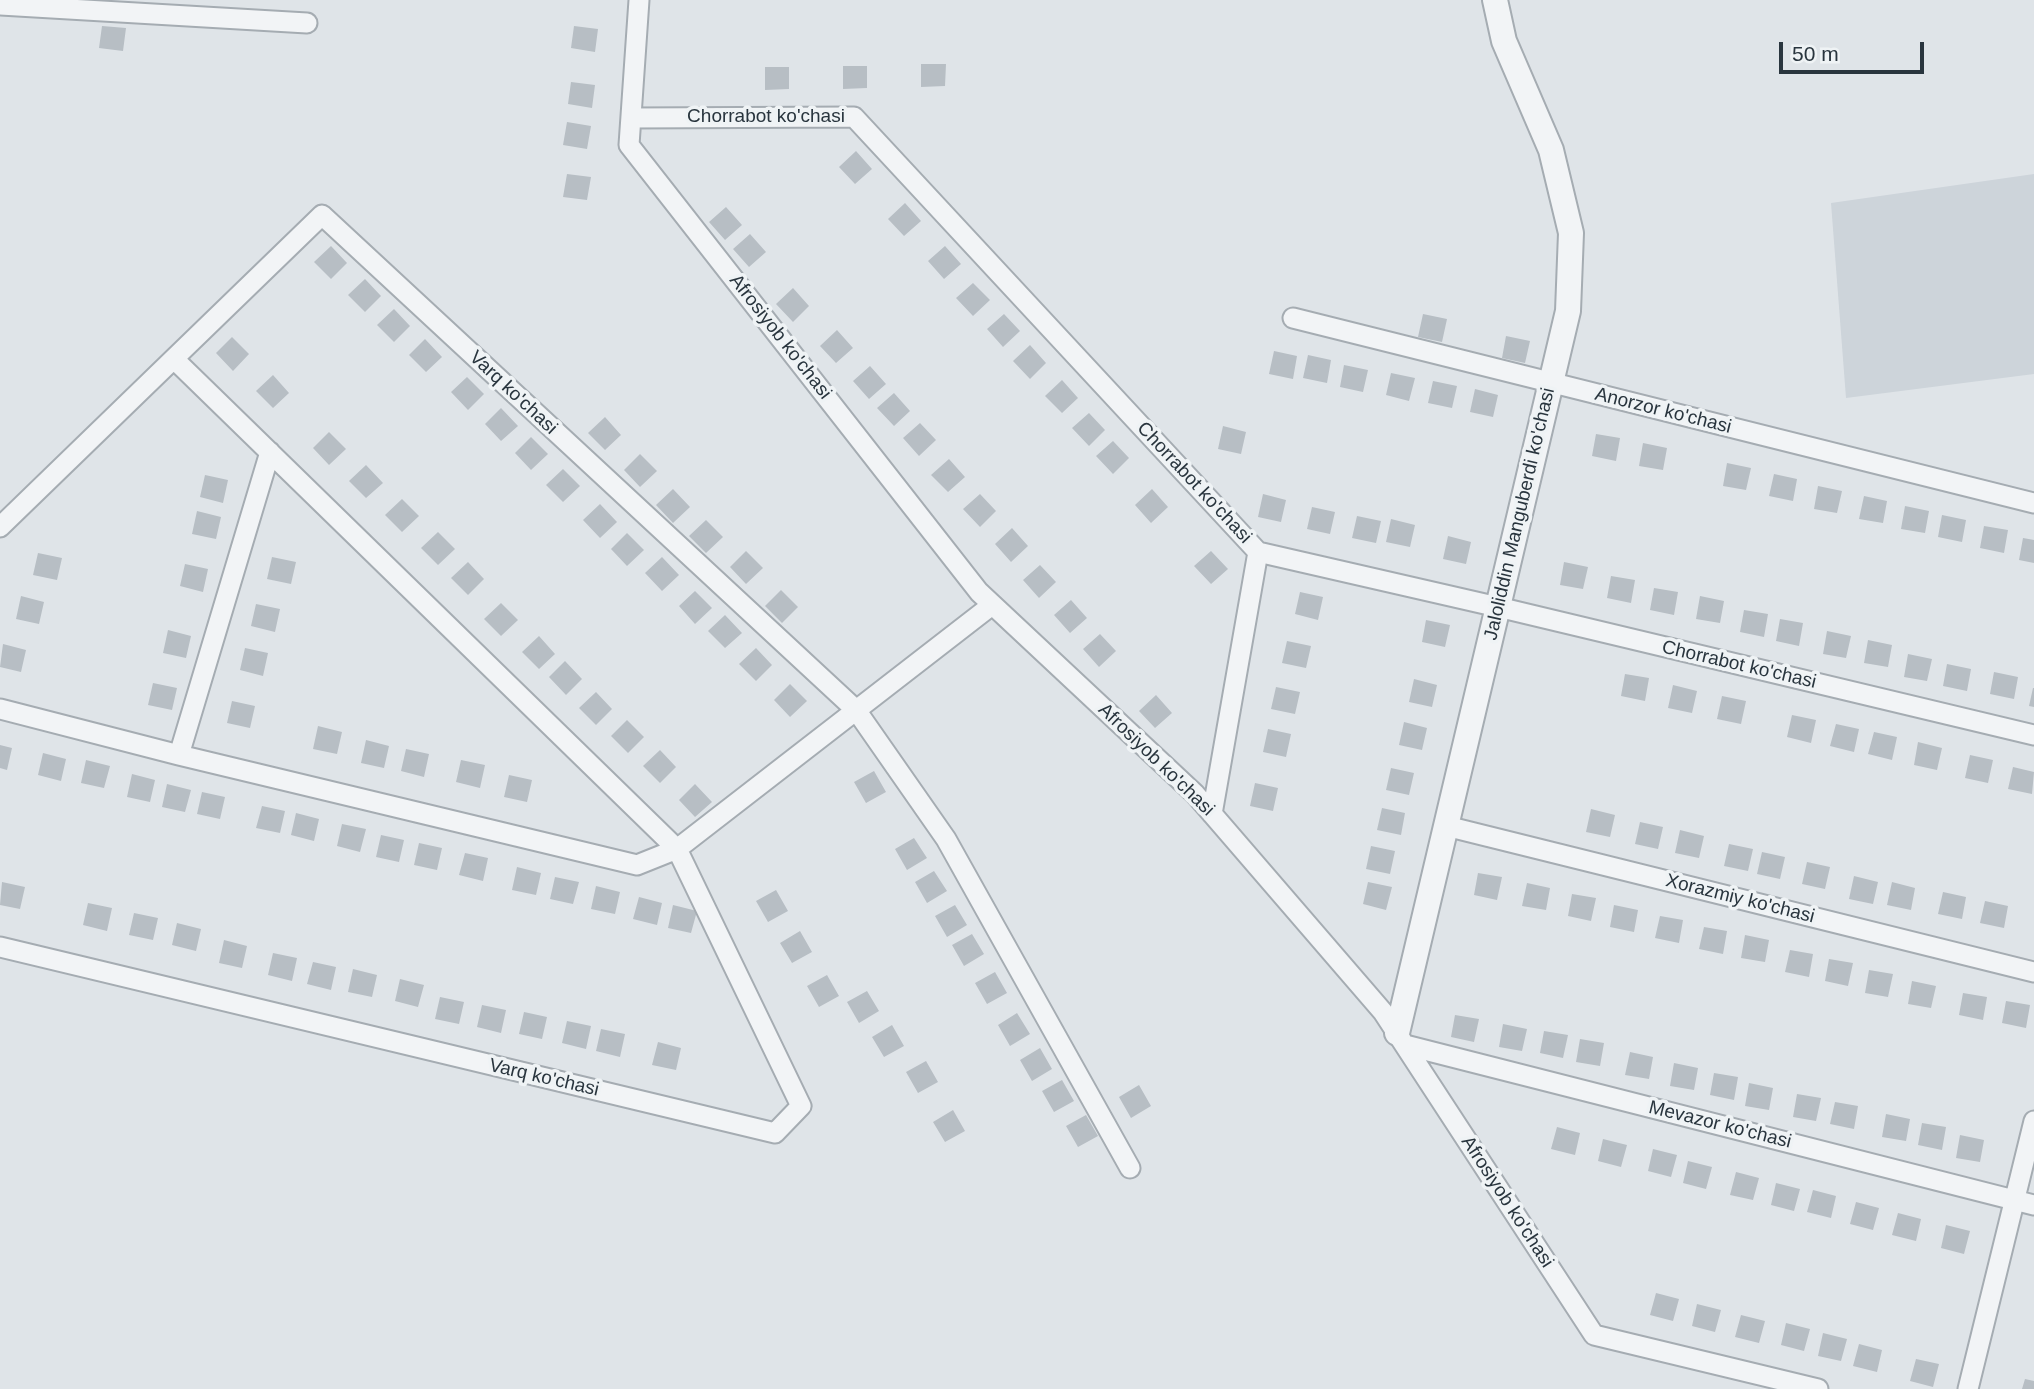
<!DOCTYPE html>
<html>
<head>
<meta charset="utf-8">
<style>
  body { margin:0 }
  #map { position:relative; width:2034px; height:1389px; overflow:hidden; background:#dfe4e8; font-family:Helvetica,sans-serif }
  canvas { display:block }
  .scale { position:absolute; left:1779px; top:42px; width:145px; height:32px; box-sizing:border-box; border:4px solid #29353e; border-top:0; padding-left:9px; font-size:21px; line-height:24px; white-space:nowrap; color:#29353e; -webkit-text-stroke:5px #eff3f5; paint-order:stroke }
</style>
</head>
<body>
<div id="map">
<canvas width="2034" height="1389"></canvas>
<div class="scale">50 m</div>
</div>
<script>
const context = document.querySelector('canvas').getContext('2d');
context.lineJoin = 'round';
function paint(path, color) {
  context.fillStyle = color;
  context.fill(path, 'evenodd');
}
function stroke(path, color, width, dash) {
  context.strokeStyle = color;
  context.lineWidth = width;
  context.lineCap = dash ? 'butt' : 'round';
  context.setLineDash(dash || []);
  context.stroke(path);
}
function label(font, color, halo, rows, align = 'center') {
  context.font = font + ' Helvetica,sans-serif';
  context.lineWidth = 7;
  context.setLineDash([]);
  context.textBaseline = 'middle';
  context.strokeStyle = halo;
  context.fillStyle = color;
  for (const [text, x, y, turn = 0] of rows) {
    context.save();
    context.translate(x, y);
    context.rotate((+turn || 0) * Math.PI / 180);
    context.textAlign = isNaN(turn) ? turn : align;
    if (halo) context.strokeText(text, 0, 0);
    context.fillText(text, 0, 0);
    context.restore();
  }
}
const built = new Path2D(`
  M2034,174V374L1846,398L1831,203Z`);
const building = new Path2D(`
  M102,26L126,28L123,51L99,48Z
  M574,26L598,29L595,52L571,48Z
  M921,64H946L945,86L921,87Z
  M843,66H867V88L843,89Z
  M765,67H789V89L765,90Z
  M571,82L595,85L592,108L568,104Z
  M567,122L591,126L587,149L563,145Z
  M856,151L872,169L855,184L839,167Z
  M567,174L591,177L587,200L563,197Z
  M905,203L921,221L904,236L888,219Z
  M726,207L742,225L725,240L709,222Z
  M750,234L766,252L749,267L733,249Z
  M331,246L347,263L331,279L314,262Z
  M945,246L961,264L944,279L928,261Z
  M365,279L381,296L365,312L348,295Z
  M973,283L990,300L973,316L956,298Z
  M793,288L809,306L793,322L776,304Z
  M394,309L410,326L394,342L377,325Z
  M1004,314L1020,331L1003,347L987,329Z
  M1423,314L1447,319L1442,342L1418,337Z
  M837,330L853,348L836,363L820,346Z
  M1506,336L1530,341L1525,363L1502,358Z
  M232,337L249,354L233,371L216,353Z
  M425,339L442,357L426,372L409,355Z
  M1030,345L1046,363L1030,379L1013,361Z
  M1274,351L1297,356L1293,379L1269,374Z
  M1308,355L1331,360L1327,383L1303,378Z
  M1344,365L1368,370L1363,392L1340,387Z
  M870,366L886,384L869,399L853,381Z
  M1391,373L1415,378L1409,401L1386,395Z
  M273,375L289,393L273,408L256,391Z
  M467,377L484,394L468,410L451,392Z
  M1062,380L1078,398L1062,413L1045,396Z
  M1433,381L1457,386L1452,408L1428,403Z
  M1475,389L1498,395L1493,417L1470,412Z
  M894,393L910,411L894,426L877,408Z
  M501,408L518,426L501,441L485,424Z
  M1089,413L1105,430L1089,446L1072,428Z
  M605,417L621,435L605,450L588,433Z
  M920,423L936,440L919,456L903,438Z
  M1223,426L1246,432L1241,454L1218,449Z
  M329,432L346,449L329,465L313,448Z
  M1596,434L1620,438L1616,461L1592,456Z
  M531,437L548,454L531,470L515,453Z
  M1113,441L1129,458L1113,474L1096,456Z
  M1643,443L1667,448L1663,470L1639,466Z
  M640,454L657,471L640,487L624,470Z
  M949,459L965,477L948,492L931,475Z
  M1727,463L1751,468L1746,490L1723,486Z
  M366,465L383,483L366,498L349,481Z
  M563,469L580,486L563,502L546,485Z
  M1774,474L1797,479L1793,501L1769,496Z
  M205,475L228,480L223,503L200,497Z
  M1818,486L1842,491L1837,513L1814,509Z
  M673,489L690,507L673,523L656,505Z
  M1152,489L1168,507L1151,523L1135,505Z
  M980,494L996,511L980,527L963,509Z
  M1263,494L1286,500L1281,522L1258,517Z
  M1864,496L1887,501L1883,523L1859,519Z
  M402,499L419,516L402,532L385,515Z
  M600,504L617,522L600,538L583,520Z
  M1905,506L1929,511L1925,533L1901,529Z
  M1312,507L1335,512L1330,534L1307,529Z
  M197,511L221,517L216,539L192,534Z
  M1942,515L1966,520L1962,542L1938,537Z
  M1357,516L1381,521L1376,543L1352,538Z
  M1391,519L1415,525L1410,547L1386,542Z
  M706,520L723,537L706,553L689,536Z
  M1984,526L2008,530L2004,553L1980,548Z
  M1012,528L1028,546L1011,562L995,544Z
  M438,532L455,549L438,565L421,548Z
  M627,533L644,550L627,566L611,549Z
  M1448,536L1471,542L1466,564L1443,559Z
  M2023,538L2034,540V563L2019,560Z
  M746,551L763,568L746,584L730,567Z
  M1211,551L1228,569L1211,584L1194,566Z
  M38,553L62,558L57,580L33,575Z
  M272,557L296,562L291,584L267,579Z
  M662,557L679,575L662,591L645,573Z
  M468,562L484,579L468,595L451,578Z
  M1564,562L1588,567L1583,589L1560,585Z
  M185,564L208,569L203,592L180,586Z
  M1040,565L1056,582L1039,598L1023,580Z
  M1611,576L1635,580L1631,603L1607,598Z
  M1654,588L1678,592L1674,615L1650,610Z
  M781,590L798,607L782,623L765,606Z
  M695,591L712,608L695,624L679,606Z
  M1300,592L1323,597L1318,620L1295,614Z
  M21,596L44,602L39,624L16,619Z
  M1700,596L1724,601L1720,623L1696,619Z
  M1071,600L1087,618L1070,633L1054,615Z
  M501,603L518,620L501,636L484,619Z
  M256,604L280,609L275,632L251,626Z
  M1744,610L1768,614L1764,637L1740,632Z
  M725,615L742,633L725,648L708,631Z
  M1780,619L1803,623L1799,646L1776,641Z
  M1426,620L1450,625L1445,647L1422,642Z
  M168,630L191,636L186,658L163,653Z
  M1827,631L1851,636L1846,658L1823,654Z
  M1100,634L1116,651L1099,667L1083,649Z
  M539,636L555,654L539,669L522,652Z
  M1868,640L1892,645L1888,667L1864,663Z
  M1287,641L1311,646L1306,668L1282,663Z
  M3,644L26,650L21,672L0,667Z
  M245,648L268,653L263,676L240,670Z
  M756,648L772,665L756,681L739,664Z
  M1908,654L1932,659L1927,681L1904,677Z
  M565,661L582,679L566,695L549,677Z
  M1947,664L1971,669L1967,691L1943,686Z
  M1994,672L2018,677L2014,699L1990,694Z
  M1625,674L1649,678L1645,701L1621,696Z
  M1414,679L1437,685L1432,707L1409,702Z
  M153,683L177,688L172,710L148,705Z
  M790,684L807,701L790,717L774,700Z
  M1673,685L1697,691L1692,713L1668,708Z
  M1276,687L1300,692L1295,714L1271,709Z
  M2033,688H2034V707L2029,706Z
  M596,692L612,709L596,725L579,708Z
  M1156,695L1172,713L1155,728L1139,711Z
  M1722,696L1746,701L1741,724L1717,719Z
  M232,701L255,706L250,728L227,723Z
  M1792,715L1816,720L1811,743L1787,737Z
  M627,720L644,737L628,753L611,736Z
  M1404,722L1427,728L1422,750L1399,745Z
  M1836,724L1859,729L1854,752L1830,746Z
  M318,726L342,732L337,754L313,749Z
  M1268,729L1291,734L1286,757L1263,752Z
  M1874,732L1897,737L1892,760L1868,754Z
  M366,740L389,746L384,768L361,763Z
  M1918,742L1942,748L1937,770L1914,765Z
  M0,745L12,748L7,770L0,768Z
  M406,749L429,754L424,777L401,771Z
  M660,750L676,767L660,783L643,766Z
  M43,753L66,759L61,781L38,775Z
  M1970,755L1993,760L1988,783L1965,778Z
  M86,760L110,766L104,788L81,783Z
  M461,760L485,765L480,788L456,782Z
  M2013,767L2034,772L2032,794L2008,789Z
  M1391,768L1414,773L1409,795L1386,790Z
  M874,771L886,792L866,803L854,782Z
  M132,774L155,780L150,802L127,797Z
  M509,775L532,780L527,802L504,797Z
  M1255,783L1278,788L1273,811L1250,806Z
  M167,784L191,790L185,812L162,807Z
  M695,784L712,802L695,817L679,800Z
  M202,792L225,797L220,819L197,814Z
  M262,806L285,811L280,833L256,828Z
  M1382,808L1405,813L1401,835L1377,830Z
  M1591,809L1615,815L1610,837L1586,832Z
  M296,813L319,819L314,841L291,835Z
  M1640,822L1663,827L1658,849L1635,844Z
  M342,824L366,829L360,852L337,846Z
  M1680,830L1704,836L1699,858L1675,853Z
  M381,835L404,840L399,862L376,857Z
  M914,838L927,858L907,870L895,849Z
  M419,843L442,848L437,870L414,865Z
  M1729,844L1753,849L1748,871L1724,866Z
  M1371,846L1395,851L1390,874L1366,869Z
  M1762,852L1785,857L1780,879L1757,874Z
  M465,853L488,858L483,881L459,875Z
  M1807,862L1830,867L1825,889L1802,884Z
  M517,867L541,873L536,895L512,890Z
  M934,871L947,891L927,903L915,882Z
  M1478,873L1502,877L1497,900L1474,895Z
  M1854,876L1878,882L1873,904L1849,899Z
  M555,877L579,882L573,904L550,899Z
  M2,882L25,887L20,909L0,905Z
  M1368,882L1392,887L1386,910L1363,904Z
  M1892,882L1915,888L1911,910L1887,905Z
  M1527,883L1550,888L1546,910L1522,906Z
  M596,886L620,892L615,914L591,909Z
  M776,890L788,911L768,922L756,901Z
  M1943,892L1966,897L1962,919L1938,914Z
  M1572,894L1596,898L1591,921L1568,916Z
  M639,897L662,903L657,925L633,919Z
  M1985,901L2008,906L2004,928L1980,923Z
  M88,903L112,908L107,931L83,925Z
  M673,905L697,911L691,933L668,928Z
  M955,905L967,925L947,937L935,916Z
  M1614,905L1638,910L1634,932L1610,927Z
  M134,913L158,918L153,940L129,935Z
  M1660,916L1683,920L1679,943L1655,938Z
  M177,923L201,929L196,951L172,945Z
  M1704,927L1727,931L1723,954L1699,949Z
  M800,931L812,952L792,963L780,943Z
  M972,934L984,954L964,966L952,945Z
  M1745,935L1769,940L1765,962L1741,958Z
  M224,940L247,946L242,968L219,963Z
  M1790,950L1813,954L1809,977L1785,972Z
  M273,953L297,958L292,981L268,975Z
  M1829,959L1853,963L1848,986L1825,981Z
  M313,962L336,967L331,990L307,984Z
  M353,969L377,975L372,997L348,992Z
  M1869,970L1893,974L1888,997L1865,993Z
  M995,972L1007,993L987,1004L975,983Z
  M827,975L839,996L819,1007L807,986Z
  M400,979L424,985L418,1007L395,1001Z
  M1912,981L1936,986L1931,1008L1908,1004Z
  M867,991L879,1011L859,1023L847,1002Z
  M1963,993L1987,997L1983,1020L1959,1015Z
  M440,997L464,1002L459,1024L435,1019Z
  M2006,1001L2030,1005L2026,1028L2002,1023Z
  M482,1005L506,1010L501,1033L477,1027Z
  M524,1012L547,1017L542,1039L519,1034Z
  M1017,1013L1030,1034L1010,1046L998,1025Z
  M1455,1015L1479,1019L1474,1042L1451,1037Z
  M567,1021L591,1026L586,1049L562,1043Z
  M1503,1024L1527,1029L1522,1051L1499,1047Z
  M892,1025L904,1046L884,1057L872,1037Z
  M601,1029L625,1034L620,1057L596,1051Z
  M1544,1031L1568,1035L1563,1058L1540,1053Z
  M1580,1039L1604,1043L1600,1066L1576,1062Z
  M658,1042L681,1048L676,1070L652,1065Z
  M1040,1048L1052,1069L1032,1081L1020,1060Z
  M1630,1052L1653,1057L1649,1079L1625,1075Z
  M926,1061L938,1082L918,1093L906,1072Z
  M1674,1063L1698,1068L1694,1090L1670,1086Z
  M1714,1073L1738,1077L1734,1100L1710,1095Z
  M1062,1080L1074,1101L1054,1112L1042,1091Z
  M1749,1083L1773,1088L1769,1110L1745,1106Z
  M1139,1085L1151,1106L1131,1118L1119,1097Z
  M1797,1094L1821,1098L1816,1121L1793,1117Z
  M1835,1102L1858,1106L1854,1129L1830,1124Z
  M953,1110L965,1131L945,1142L933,1122Z
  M1886,1114L1910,1119L1906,1141L1882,1137Z
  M1086,1115L1098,1136L1078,1147L1066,1126Z
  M1922,1123L1946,1127L1942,1150L1918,1145Z
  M1557,1127L1580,1133L1575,1155L1551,1149Z
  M1960,1135L1984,1140L1980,1162L1956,1158Z
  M1603,1139L1627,1145L1621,1167L1598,1161Z
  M1653,1149L1677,1155L1671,1177L1648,1171Z
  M1688,1161L1712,1167L1706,1189L1683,1183Z
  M1736,1172L1759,1178L1753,1200L1730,1195Z
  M1776,1183L1800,1189L1794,1211L1771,1205Z
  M1813,1190L1836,1196L1831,1218L1807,1212Z
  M1856,1202L1879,1208L1873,1230L1850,1224Z
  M1898,1213L1921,1219L1916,1241L1892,1235Z
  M1946,1225L1970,1231L1964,1254L1941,1248Z
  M1656,1293L1679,1299L1673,1321L1650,1315Z
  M1697,1304L1721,1310L1715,1332L1692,1326Z
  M1741,1315L1765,1321L1759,1343L1735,1337Z
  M1786,1323L1810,1329L1804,1351L1781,1345Z
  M1823,1333L1847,1339L1841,1361L1818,1356Z
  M1859,1344L1882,1350L1877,1372L1853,1366Z
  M1916,1359L1939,1364L1933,1387L1910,1381Z
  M2025,1379L2034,1381V1389H2022Z`);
const minor = new Path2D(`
  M639,0L629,145L979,592L1195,794L1383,1012L1594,1335L1818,1389
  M0,5L307,23
  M631,118L854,117L1258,552L1498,607L2034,735
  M1293,318L2034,503
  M0,527L322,215L856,710L946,839L1130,1168
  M0,709L179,755L637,865L677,849L992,605
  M179,755L270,452
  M1212,814L1258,552
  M1446,826L2034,972
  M0,947L775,1133L801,1106L677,849L174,359
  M1405,1045L2034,1205
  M1968,1389L2034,1121`);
const tertiary = new Path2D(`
  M1397,1033L1568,311L1571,233L1551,150L1504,41L1495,0`);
const streetNames = [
  ["Chorrabot ko'chasi",766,117],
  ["Afrosiyob ko'chasi",780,337,52],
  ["Varq ko'chasi",513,393,43],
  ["Anorzor ko'chasi",1663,411,14],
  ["Chorrabot ko'chasi",1194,483,47],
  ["Jaloliddin Manguberdi ko'chasi",1520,514,-77],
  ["Chorrabot ko'chasi",1739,665,13],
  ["Afrosiyob ko'chasi",1156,760,44],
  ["Xorazmiy ko'chasi",1740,899,14],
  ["Varq ko'chasi",544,1078,13],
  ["Mevazor ko'chasi",1720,1125,14],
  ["Afrosiyob ko'chasi",1507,1202,57]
];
paint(built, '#cdd4da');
paint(building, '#b7bec4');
stroke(minor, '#a5acb2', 23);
stroke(tertiary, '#a5acb2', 28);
stroke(minor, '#f2f4f6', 19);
stroke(tertiary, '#f2f4f6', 24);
label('19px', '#29353e', '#eff3f5', streetNames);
</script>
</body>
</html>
